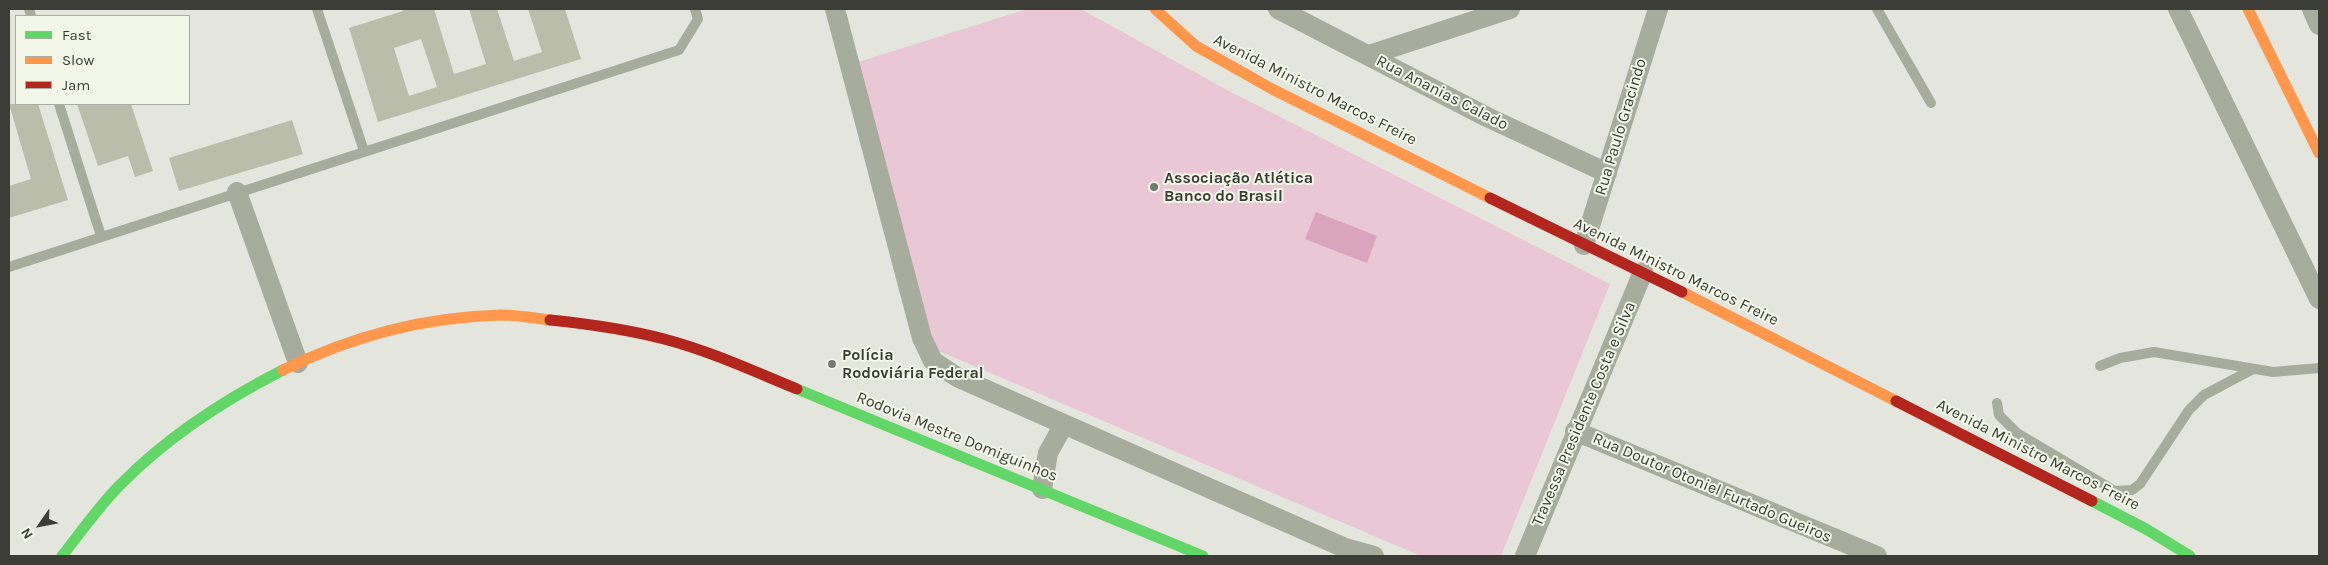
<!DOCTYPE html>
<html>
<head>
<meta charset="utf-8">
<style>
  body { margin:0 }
  #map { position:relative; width:2328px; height:565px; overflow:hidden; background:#e4e6de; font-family:Karla,sans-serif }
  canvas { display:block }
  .frame { position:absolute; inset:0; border:10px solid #3c3d37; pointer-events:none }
  .legend { position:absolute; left:15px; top:15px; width:175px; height:90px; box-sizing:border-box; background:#f2f7e7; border:1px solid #a9ada1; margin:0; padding:6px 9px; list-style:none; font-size:15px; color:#3c3d37 }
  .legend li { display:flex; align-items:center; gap:10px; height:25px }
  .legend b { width:25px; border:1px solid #a9ada1 }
  .north { position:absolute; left:15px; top:500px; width:50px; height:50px; -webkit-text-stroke:4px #f2f7e7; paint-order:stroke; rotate:237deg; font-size:14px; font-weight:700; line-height:20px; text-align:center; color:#3c3d37 }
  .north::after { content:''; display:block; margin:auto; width:18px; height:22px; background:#3c3d37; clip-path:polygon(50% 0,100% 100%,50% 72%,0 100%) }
</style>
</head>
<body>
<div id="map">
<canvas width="2328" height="565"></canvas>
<div class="frame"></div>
<ul class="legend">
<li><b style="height:6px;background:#63d668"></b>Fast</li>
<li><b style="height:6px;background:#ff974d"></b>Slow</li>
<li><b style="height:6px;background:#b3261e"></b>Jam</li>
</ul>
<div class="north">N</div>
</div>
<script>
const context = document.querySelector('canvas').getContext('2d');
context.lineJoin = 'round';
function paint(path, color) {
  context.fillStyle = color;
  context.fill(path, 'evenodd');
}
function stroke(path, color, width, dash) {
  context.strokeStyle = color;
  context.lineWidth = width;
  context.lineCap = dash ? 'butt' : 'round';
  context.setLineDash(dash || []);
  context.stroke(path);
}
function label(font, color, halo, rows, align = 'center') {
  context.font = font + ' Karla,sans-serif';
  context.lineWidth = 4;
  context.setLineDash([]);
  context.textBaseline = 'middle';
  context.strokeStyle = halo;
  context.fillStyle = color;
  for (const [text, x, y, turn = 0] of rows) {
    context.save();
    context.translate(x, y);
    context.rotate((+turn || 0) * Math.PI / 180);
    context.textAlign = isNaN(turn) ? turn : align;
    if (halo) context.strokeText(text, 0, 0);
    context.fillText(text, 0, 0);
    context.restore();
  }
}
const green = new Path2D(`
  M1027,9H1081L1227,90L1610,284L1501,556H1421L934,349L855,63Z`);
const water = new Path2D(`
  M1316,212L1377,236L1367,263L1305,239Z`);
const building = new Path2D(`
  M402,9H434L454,74L486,64L469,9H497L514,61L542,52L528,9H565L581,59L378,122L349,28L403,11ZM421,39L437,87L409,96L394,48Z
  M9,104H38L68,200L9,218V186L31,179Z
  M77,104H131L153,171L135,177L128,156L98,166Z
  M292,120L303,154L179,191L169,158Z`);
const lane = new Path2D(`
  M29,9L31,16
  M317,9L364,151
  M1877,9L1931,103
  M59,104L101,236
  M9,267L679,50L698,19L695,9
  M2100,366L2120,358L2154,352L2273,372L2319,368
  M1997,403L1999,415L2017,433L2115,491L2132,490L2140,484L2189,410L2204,395L2253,369`);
const street = new Path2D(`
  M835,9L922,338L933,361L957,377L1345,548L1374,556
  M1278,9L1487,117L1607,173
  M2178,9L2319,299
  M2312,9L2319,25
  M1369,55L1510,9
  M237,192L298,363
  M1584,245L1658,9
  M1575,431L1877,556
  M1042,489L1048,453L1064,424
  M1525,556L1643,272`);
const fast = new Path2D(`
  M797,389L1203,556
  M2092,501L2146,529L2190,556
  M62,556C81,532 99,506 120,485C167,437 224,400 283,370`);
const slow = new Path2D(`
  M1155,9L1196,46L1272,89L1490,198
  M2248,9L2319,153
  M1682,292L1896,401
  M283,370C352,336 424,317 501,315C517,315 534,318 550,320`);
const jam = new Path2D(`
  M1490,198L1682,292
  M550,320C589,324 626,329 664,339C710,351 753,371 797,389
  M1896,401L2092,501`);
const markers = [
  [1154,187,5,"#777871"],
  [832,364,5,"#777871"]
];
const streetNames = [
  ["Avenida Ministro Marcos Freire",1315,90,27],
  ["Rua Ananias Calado",1442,93,27],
  ["Rua Paulo Gracindo",1621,127,-73],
  ["Avenida Ministro Marcos Freire",1676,272,26],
  ["Travessa Presidente Costa e Silva",1584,414,-67],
  ["Rodovia Mestre Domiguinhos",957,437,22],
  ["Avenida Ministro Marcos Freire",2038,455,27],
  ["Rua Doutor Otoniel Furtado Gueiros",1712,488,23]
];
const poiNames = [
  ["Associação Atlética",1164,178],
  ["Banco do Brasil",1164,196],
  ["Polícia",842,355],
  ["Rodoviária Federal",842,373]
];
paint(green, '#e9c7d5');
paint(water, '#daa4be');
paint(building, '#b9bdaa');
stroke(lane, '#a8ac9d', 10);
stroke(street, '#a8ac9d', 20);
stroke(fast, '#63d668', 11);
stroke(slow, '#ff974d', 11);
stroke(jam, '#b3261e', 11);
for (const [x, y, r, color] of markers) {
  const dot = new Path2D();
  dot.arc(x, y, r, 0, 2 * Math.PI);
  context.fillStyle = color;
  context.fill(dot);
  stroke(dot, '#f2f7e7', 2);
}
label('16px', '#3c3d37', '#f2f7e7', streetNames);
label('bold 16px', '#3c3d37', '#f2f7e7', poiNames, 'left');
</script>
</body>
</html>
